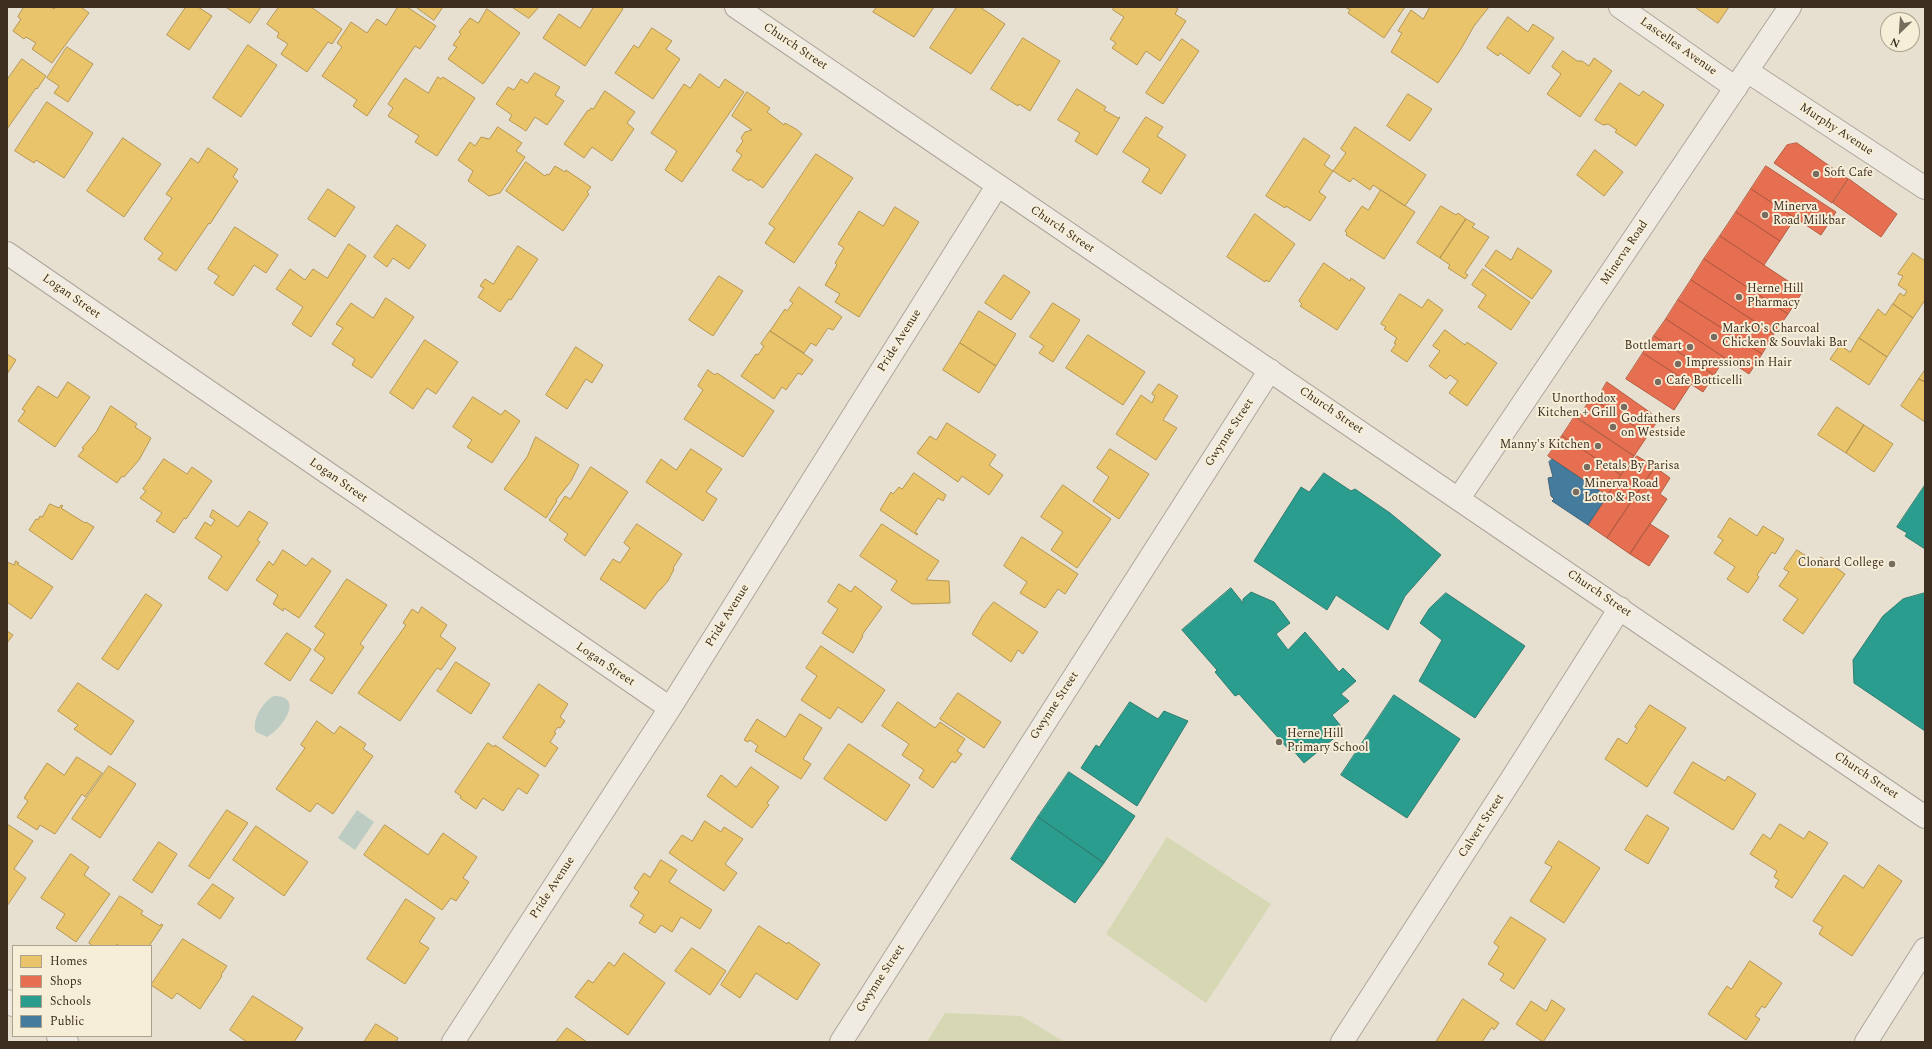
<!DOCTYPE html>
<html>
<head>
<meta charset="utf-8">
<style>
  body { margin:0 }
  #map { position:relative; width:1932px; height:1049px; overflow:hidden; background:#e7e0d1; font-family:Spectral,serif }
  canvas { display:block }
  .frame { position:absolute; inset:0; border:8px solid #3d2e20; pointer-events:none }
  .legend { position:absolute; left:12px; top:945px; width:140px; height:92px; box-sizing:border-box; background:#f7eed8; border:1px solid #ada18e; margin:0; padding:5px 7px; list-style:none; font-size:12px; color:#3d2e20 }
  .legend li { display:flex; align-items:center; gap:8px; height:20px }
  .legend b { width:20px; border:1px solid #ada18e }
  .north { position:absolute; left:1880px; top:12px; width:40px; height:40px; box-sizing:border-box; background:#f7eed8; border:1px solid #ada18e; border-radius:50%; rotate:205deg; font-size:11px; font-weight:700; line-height:16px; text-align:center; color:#3d2e20 }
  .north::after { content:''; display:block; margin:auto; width:14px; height:18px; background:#786c5e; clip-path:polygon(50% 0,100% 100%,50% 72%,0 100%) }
</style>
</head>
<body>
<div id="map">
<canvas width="1932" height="1049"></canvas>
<div class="frame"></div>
<ul class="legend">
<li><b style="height:11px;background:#e9c46a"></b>Homes</li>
<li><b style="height:11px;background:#e76f51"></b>Shops</li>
<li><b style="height:11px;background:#2a9d8f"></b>Schools</li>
<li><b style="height:11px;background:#457b9d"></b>Public</li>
</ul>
<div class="north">N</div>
</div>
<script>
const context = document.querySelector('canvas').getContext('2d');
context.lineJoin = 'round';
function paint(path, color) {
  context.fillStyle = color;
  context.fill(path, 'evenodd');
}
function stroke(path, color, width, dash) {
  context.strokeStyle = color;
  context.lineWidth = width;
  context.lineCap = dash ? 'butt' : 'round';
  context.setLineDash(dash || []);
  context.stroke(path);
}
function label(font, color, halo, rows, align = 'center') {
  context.font = font + ' Spectral,serif';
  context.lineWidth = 4;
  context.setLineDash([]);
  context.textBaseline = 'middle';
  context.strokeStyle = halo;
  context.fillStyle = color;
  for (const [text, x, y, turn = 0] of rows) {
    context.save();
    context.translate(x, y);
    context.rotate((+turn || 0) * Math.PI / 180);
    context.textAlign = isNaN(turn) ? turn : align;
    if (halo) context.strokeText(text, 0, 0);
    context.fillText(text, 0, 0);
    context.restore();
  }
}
const green = new Path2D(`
  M1167,837L1271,904L1206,1003L1106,934Z
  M945,1013L1021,1016L1065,1042H927Z`);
const water = new Path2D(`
  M274,696C306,696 281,730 267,737L256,732C251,721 263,701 274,696Z
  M357,810L374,822L355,850L338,838Z`);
const homes = new Path2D(`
  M24,7H51L54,9L56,7H81L89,13L52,63L32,49L36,43L26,37L24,39L13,31L21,19L18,17Z
  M186,7H198L212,16L189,50L167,35Z
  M226,7H261L250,23Z
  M279,7H311L342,29L332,44L328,42L307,72L281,54L288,44L277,37L279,33L267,24Z
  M398,7H407L436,26L420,49L415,46L367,116L353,106L357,100L322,76L342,47L337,43L351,22L367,33L377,19L386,25Z
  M416,7H443L434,20Z
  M512,7H539L529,18Z
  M594,7H621L623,9L585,66L543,38L559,14L580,28Z
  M877,7H934L914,37L873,12Z
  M957,7H980L1005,24L971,74L930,48Z
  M1114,7H1175L1178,9L1175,14L1186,21L1160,61L1146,51L1137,65L1112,48L1116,43L1110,39L1124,17L1113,10Z
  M1345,7H1405L1384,38L1348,13L1350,10Z
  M1430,7H1489L1474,26L1461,49L1438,83L1391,52L1402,33L1398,31L1411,10L1423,19Z
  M1695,7H1729L1718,23Z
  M487,9L520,33L483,84L448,59L457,47L453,45L461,34L459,32L470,18L478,23Z
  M1508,17L1528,32L1533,24L1554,38L1529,74L1500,53L1498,56L1487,48Z
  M652,28L672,41L666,49L680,59L653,99L615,73L634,45L638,48Z
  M1023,38L1060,61L1030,111L1019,104L1018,106L991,89Z
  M1182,39L1199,51L1163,104L1146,93Z
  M248,45L277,65L241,117L213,98Z
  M67,47L93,64L68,102L54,93L59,86L47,78Z
  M1563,51L1577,61H1582L1589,66L1594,58L1612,71L1580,117L1547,94L1561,74L1552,67Z
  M22,59L46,76L37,89L36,88L7,129V80Z
  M535,73L560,87L555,95L564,101L547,125L535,117L526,131L509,120L512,115L496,104L508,87L514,90L521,79L527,83Z
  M700,74L719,88L725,79L744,92L682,182L665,170L677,151L651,133L684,84L690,88Z
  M438,77L441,79L443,77L475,98L437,156L415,142L419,136L388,116L393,108L388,104L405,78L428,93Z
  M1620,83L1639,96L1643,91L1664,105L1636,146L1615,132L1617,130L1608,124L1603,125L1595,120Z
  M1077,89L1106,107L1104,110L1118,118L1120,117L1097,155L1075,141L1080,133L1058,120Z
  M605,91L635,112L627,123L634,129L612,161L592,147L584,158L564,144L588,110L589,111L591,108L593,109Z
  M747,92L770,108L767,112L784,125L785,123L796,129L802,134L763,188L750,179L749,181L732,170L742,155L736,151L743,141L741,138L745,132L752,130L732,116Z
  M1408,94L1432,109L1410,141L1387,126Z
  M47,102L93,133L64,178L36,160L34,163L15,151Z
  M1146,117L1163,127L1157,136L1186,155L1161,194L1142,182L1150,169L1123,152Z
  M498,127L522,143L516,151L525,157L500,193L489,196L468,181L473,171L458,160L470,142L475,146L481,137L489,139Z
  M1355,127L1426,175L1405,206L1373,185L1370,190L1353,178L1350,182L1333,171L1346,153L1341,149Z
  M123,138L161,164L124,217L87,191Z
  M1304,138L1330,156L1324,165L1333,171L1319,192L1326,197L1310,221L1286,206L1285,208L1266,196Z
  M208,148L238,169L233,177L238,181L210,224L209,223L176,271L158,259L163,253L144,239L172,198L166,194L191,158L198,163Z
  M1595,150L1623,172L1604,196L1577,175Z
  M816,154L853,178L794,263L765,243L775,228L769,224Z
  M526,162L545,176L547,174L549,175L555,166L565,172L566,170L591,187L587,192L589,194L563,231L506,191Z
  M328,189L355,207L335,237L308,219Z
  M1381,190L1415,212L1384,259L1346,235L1347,233L1345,231L1362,206L1368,210Z
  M1441,206L1456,215L1458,213L1466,219L1440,258L1417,243Z
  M895,207L919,222L859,317L835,302L840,294L825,285L837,265L835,263L844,248L838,244L859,211L883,226Z
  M1255,214L1295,244L1269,282L1266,280L1265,282L1227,257Z
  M1466,219L1475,224L1472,227L1489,237L1465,273L1468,275L1465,279L1448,268L1450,265L1440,258Z
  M397,225L426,245L409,269L393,258L387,267L374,257Z
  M235,227L278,255L266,273L254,265L233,296L214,283L219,276L208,269Z
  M349,244L366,256L311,337L292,324L303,307L276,289L290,269L305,280L313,269L327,278Z
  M518,246L538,259L511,300L509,299L500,312L478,297L484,288L480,286L485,279L493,284Z
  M1518,248L1552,271L1532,299L1485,266L1496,250L1511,260Z
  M1913,253L1925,261V300L1913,318L1893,304L1900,293L1904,296L1907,291L1898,285L1903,276L1898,274Z
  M1324,263L1350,281L1351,278L1365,288L1337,330L1300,306L1302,304L1299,301Z
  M1483,269L1530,302L1511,330L1478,307L1486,295L1472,285Z
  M1004,275L1030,292L1011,320L985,303Z
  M719,276L743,291L713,336L689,320Z
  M799,287L842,317L833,330L828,328L816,346L811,343L804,353L770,331L785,309L787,311L793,303L790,301Z
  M1400,294L1422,308L1428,299L1443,310L1407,362L1391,351L1396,344L1394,343L1397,338L1384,329L1386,327L1381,324Z
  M386,298L414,317L372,378L352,365L355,359L332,344L343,328L336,324L351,303L373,318Z
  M1053,303L1080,320L1053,362L1039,353L1044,346L1030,337Z
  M1893,304L1913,318L1887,357L1859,338L1878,309L1885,315Z
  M979,311L1016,334L996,366L960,343Z
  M1445,330L1465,345L1467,342L1497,363L1467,406L1449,393L1458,381L1450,375L1446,379L1429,366L1440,351L1433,346Z
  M770,331L813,360L802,375L798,373L786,390L782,387L774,399L741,376L756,354L758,355L764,346L761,344Z
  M1088,335L1145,372L1123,405L1066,368Z
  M1859,338L1887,357L1869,385L1830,359L1840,345L1850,352Z
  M425,340L458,362L436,394L427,388L413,409L390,393Z
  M960,343L996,366L979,393L943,370Z
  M576,347L603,365L592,383L586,379L567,409L546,395Z
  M7,354L16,360L7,374Z
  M708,370L715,375L717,373L774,411L743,457L684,419L703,390L698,386Z
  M1925,370V382L1919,379Z
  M1919,379L1925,382V422L1901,406Z
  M68,382L90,397L55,447L18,421L25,411L22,409L38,386L57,398Z
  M1159,384L1178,396L1163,420L1177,428L1156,460L1116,434L1141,395L1152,403L1155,396L1152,394Z
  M473,397L501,415L505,410L520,421L492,463L467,447L472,440L453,427Z
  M111,406L137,424L135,427L151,438L139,460L124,477L122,476L117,483L78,456L84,449L82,448L96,432Z
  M1837,407L1864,425L1846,453L1818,435Z
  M947,423L996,455L989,465L1003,475L989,495L962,476L958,482L917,453L930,436L936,440Z
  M1864,425L1893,444L1874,472L1846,453Z
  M536,437L579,465L571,481L556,500L557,501L546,518L504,489L527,457Z
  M691,449L722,469L706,492L717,499L703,521L646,482L661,459L676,470Z
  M1110,449L1149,474L1119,519L1093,501L1109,477L1097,468Z
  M164,459L187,474L192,467L212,481L186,519L184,518L174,533L156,521L162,513L140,498L146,491L143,489Z
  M591,467L628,492L585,556L564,540L568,534L549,520L565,496L570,499Z
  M914,473L946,495L943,501L938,498L915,532L918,534L917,535L880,510L891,492L893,494L899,487L902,489Z
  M1063,485L1111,519L1077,568L1051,550L1063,532L1041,517Z
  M50,504L59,508L61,505L63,506L61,508L85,523L86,522L94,527L72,560L29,530L36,519L38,520L40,516L42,517Z
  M213,510L238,527L249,511L268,523L257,540L260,542L227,591L208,578L222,556L195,538L205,522L211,526L215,520L210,517Z
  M1730,518L1757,536L1763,526L1784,539L1775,554L1772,552L1757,575L1759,577L1748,593L1727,579L1735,567L1714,553L1723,540L1718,537Z
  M637,524L682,554L673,568L674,569L668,581L660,590H659L645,609L600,579L613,559L620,563L630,548L624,543Z
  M882,524L939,561L926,580L949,581L950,603L912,604L891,590L897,581L860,556Z
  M1022,537L1078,574L1065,594L1058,589L1045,608L1020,593L1027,582L1004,566Z
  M283,550L306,566L312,558L331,571L299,618L284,608L283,611L273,604L278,595L256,580L269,561L273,565Z
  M1797,550L1817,563L1821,557L1845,574L1803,634L1783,620L1798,599L1779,586L1789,572L1784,569Z
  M16,561L19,563L17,564L53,587L31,619L7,602V562L14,565Z
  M347,579L387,605L360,644L364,647L332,694L310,680L325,658L314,650L325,634L315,627Z
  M839,584L851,592L855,586L882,607L862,635L863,636L853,653L822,633L838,609L828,602Z
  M146,594L162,605L118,670L102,659Z
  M994,602L1038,632L1023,654L1018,650L1011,662L972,634L983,615Z
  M422,607L447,625L440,636L456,648L441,670L437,668L400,721L358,693L406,625L403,623L412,609L418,613Z
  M7,631L13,635L7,643Z
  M287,633L311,649L290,681L265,664Z
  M821,646L885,690L862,723L838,707L830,719L801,700L817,676L806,668Z
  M456,662L490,684L471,714L437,691Z
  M78,683L134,721L111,755L74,729L78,725L58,711Z
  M539,684L568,704L560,717L565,721L560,728L558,727L554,732L556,733L550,742L558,748L545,767L503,738Z
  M958,693L1001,722L984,748L940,719Z
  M898,702L935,728L940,722L965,739L957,751L962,754L955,763L952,761L933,788L919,778L924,770L902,755L909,744L882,726Z
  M1650,705L1686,728L1647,787L1605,759L1618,738L1627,744L1637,728L1635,727Z
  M800,714L822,728L803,759L811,764L801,779L755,751L758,746L750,740L748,742L744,740L757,719L785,737Z
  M317,721L334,734L340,726L366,744L363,749L373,756L333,814L317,803L310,812L276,789L305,748L301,745Z
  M488,743L494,747L495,745L539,775L527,794L518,788L503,811L483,798L476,809L460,798L461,796L455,792Z
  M849,744L910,785L886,821L824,779Z
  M77,757L102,773L85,797L82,794L55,834L40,825L37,830L17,817L28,801L24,798L47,763L64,775Z
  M1693,762L1725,781L1728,776L1756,794L1733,830L1674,793Z
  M109,766L136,784L100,838L72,819Z
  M751,767L779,787L767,803L769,805L752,828L707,796L721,775L736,787Z
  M227,810L248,823L209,879L189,866Z
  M1647,815L1669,828L1648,864L1625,850Z
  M705,821L721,832L724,827L743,839L725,864L737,873L724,891L669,853L682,835L692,841Z
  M7,824L33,841L14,869L26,878L7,906Z
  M1780,824L1804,839L1809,831L1828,843L1792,898L1775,887L1779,880L1774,877L1777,871L1750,854L1763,834L1770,839Z
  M385,825L428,855L443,833L477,857L463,878L469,882L456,901L451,898L442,910L364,855Z
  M256,826L308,862L284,896L233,860Z
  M1559,841L1600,868L1564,923L1530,901L1552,867L1545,863Z
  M159,842L177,854L152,893L133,880Z
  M71,854L89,867L84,875L110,894L76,942L56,928L65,914L41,898Z
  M661,860L677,870L669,882L712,910L700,929L681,917L672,932L661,925L655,933L639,923L644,915L630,906L639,892L634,888L644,873L650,877Z
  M1879,865L1902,881L1852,956L1819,934L1823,927L1813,921L1844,875L1863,888Z
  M213,884L234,898L220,919L198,904Z
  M120,896L143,911L141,914L160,926L161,924L163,925L149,946H119L117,944L116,946H93L89,943Z
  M406,899L435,918L419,942L429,948L405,984L367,959Z
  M1511,917L1546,939L1514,989L1500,980L1504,974L1488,964L1499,947L1494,943Z
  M759,926L787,944L788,942L820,964L797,1000L756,973L740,998L721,985Z
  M183,939L227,966L221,975L222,976L200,1009L177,993L172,999L151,985Z
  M692,948L726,971L710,995L675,971Z
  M624,953L665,983L628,1035L575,997L588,980L593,983L609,962L614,966Z
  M1750,961L1782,983L1765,1008L1762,1006L1755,1016L1760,1019L1746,1040L1708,1014L1727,986L1731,989Z
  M253,996L303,1028L294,1042H247L230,1030Z
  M1463,999L1499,1023L1494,1030L1492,1027L1482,1042H1436Z
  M1552,1000L1565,1009L1543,1042L1516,1024L1531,1001L1546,1011Z
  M376,1024L398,1038L396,1042H364Z
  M567,1028L587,1042H556Z`);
const shops = new Path2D(`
  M1797,143L1848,179L1832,203L1774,163L1787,145Z
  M1766,166L1836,212L1821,235L1751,189Z
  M1849,179L1897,214L1881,237L1833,203Z
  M1751,189L1795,218L1780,241L1736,212Z
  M1736,212L1780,241L1764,265L1720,236Z
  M1720,236L1803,291L1788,314L1704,259Z
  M1704,259L1788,314L1774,334L1691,280Z
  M1691,280L1774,334L1762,354L1678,300Z
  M1678,300L1762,354L1749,374L1666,319Z
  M1666,319L1725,358L1714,375L1654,336Z
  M1654,336L1714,375L1703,392L1643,353Z
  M1643,353L1691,384L1674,410L1626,379Z
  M1607,382L1651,413V421L1656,423L1648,435L1596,401Z
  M1591,398L1648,435L1634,456L1578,419Z
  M1575,416L1634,456L1621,475L1562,436Z
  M1562,436L1621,475L1607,496L1548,456Z
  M1637,456L1655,467L1607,538L1588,525L1624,470L1626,471Z
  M1655,467L1670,478L1660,494L1667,499L1630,554L1607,538Z
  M1650,524L1669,536L1649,566L1630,554Z`);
const schools = new Path2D(`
  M1324,473L1351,491L1355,489L1390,513L1441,555L1405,596L1388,630L1336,595L1327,610L1254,561L1301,487L1309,492Z
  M1925,485V549L1905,536L1907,533L1897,527Z
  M1231,588L1243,603V599L1251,592L1274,602L1290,623L1276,634L1288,650L1305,632L1339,672L1343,668L1356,681L1341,694L1349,701L1332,715L1344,730L1304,763L1293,750L1291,752L1239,694L1235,696L1215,672L1217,670L1182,630Z
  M1446,593L1525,646L1475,718L1419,681L1442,640L1420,623L1429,609Z
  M1925,593V731L1854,683L1853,660L1883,616L1903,599Z
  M1394,695L1460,739L1407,818L1341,775Z
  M1130,702L1158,719L1164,711L1188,721L1137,806L1081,768L1096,745L1099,747Z
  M1069,772L1135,816L1104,863L1038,817Z
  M1038,817L1104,863L1075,903L1011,859Z`);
const public = new Path2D(`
  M1552,459L1607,496L1588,525L1552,501L1554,499L1551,496L1548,478L1553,477L1549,462Z`);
const minor = new Path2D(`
  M736,7L1925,817
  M1620,7L1736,88
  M1747,71L1925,188
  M7,253L670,708
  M1459,498L1790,7
  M7,1001L13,1005
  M58,1036L67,1042
  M453,1042L670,708L997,186
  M841,1042L1270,370
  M1342,1042L1516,772L1620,608
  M1866,1042L1925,949`);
const markers = [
  [1816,174,4,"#786c5e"],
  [1765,215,4,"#786c5e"],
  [1739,297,4,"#786c5e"],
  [1714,337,4,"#786c5e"],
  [1690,347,4,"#786c5e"],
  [1678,364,4,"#786c5e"],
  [1658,382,4,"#786c5e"],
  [1624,407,4,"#786c5e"],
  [1613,427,4,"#786c5e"],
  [1598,446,4,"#786c5e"],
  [1587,467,4,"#786c5e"],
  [1576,492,4,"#786c5e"],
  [1892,564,4,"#786c5e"],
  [1279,742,4,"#786c5e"]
];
const streetNames = [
  ["Church Street",795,47,34],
  ["Lascelles Avenue",1678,47,35],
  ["Murphy Avenue",1836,130,33],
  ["Church Street",1062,230,34],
  ["Minerva Road",1625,253,-56],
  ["Logan Street",71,297,35],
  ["Pride Avenue",900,341,-58],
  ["Church Street",1331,411,34],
  ["Gwynne Street",1230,433,-57],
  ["Logan Street",338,481,35],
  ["Church Street",1599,594,34],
  ["Pride Avenue",728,616,-58],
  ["Logan Street",605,665,34],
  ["Gwynne Street",1055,706,-57],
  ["Church Street",1866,776,34],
  ["Calvert Street",1482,826,-57],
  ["Pride Avenue",553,888,-57],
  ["Gwynne Street",881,979,-57]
];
const poiNames = [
  ["Soft Cafe",1824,174],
  ["Minerva",1773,208],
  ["Road Milkbar",1773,222],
  ["Herne Hill",1747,290],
  ["Pharmacy",1747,304],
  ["MarkO's Charcoal",1722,330],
  ["Chicken & Souvlaki Bar",1722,344],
  ["Bottlemart",1682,347,"right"],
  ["Impressions in Hair",1686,364],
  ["Cafe Botticelli",1666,382],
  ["Unorthodox",1616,400,"right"],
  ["Kitchen + Grill",1616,414,"right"],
  ["Godfathers",1621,420],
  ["on Westside",1621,434],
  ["Manny's Kitchen",1590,446,"right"],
  ["Petals By Parisa",1595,467],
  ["Minerva Road",1584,485],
  ["Lotto & Post",1584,499],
  ["Clonard College",1884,564,"right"],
  ["Herne Hill",1287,735],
  ["Primary School",1287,749]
];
paint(green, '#d6d7b3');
paint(water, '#bcccc2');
paint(homes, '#e9c46a');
stroke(homes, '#b59754', 1);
paint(shops, '#e76f51');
stroke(shops, '#b45c42', 1);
paint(schools, '#2a9d8f');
stroke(schools, '#307c6e', 1);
paint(public, '#457b9d');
stroke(public, '#436478', 1);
stroke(minor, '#ada599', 24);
stroke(minor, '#efebe3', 22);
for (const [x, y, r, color] of markers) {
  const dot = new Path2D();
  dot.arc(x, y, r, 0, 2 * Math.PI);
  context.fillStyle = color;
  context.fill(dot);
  stroke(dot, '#f7eed8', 1.5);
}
label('12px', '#3d2e20', '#f7eed8', streetNames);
label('12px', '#3d2e20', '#f7eed8', poiNames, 'left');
</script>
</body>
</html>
